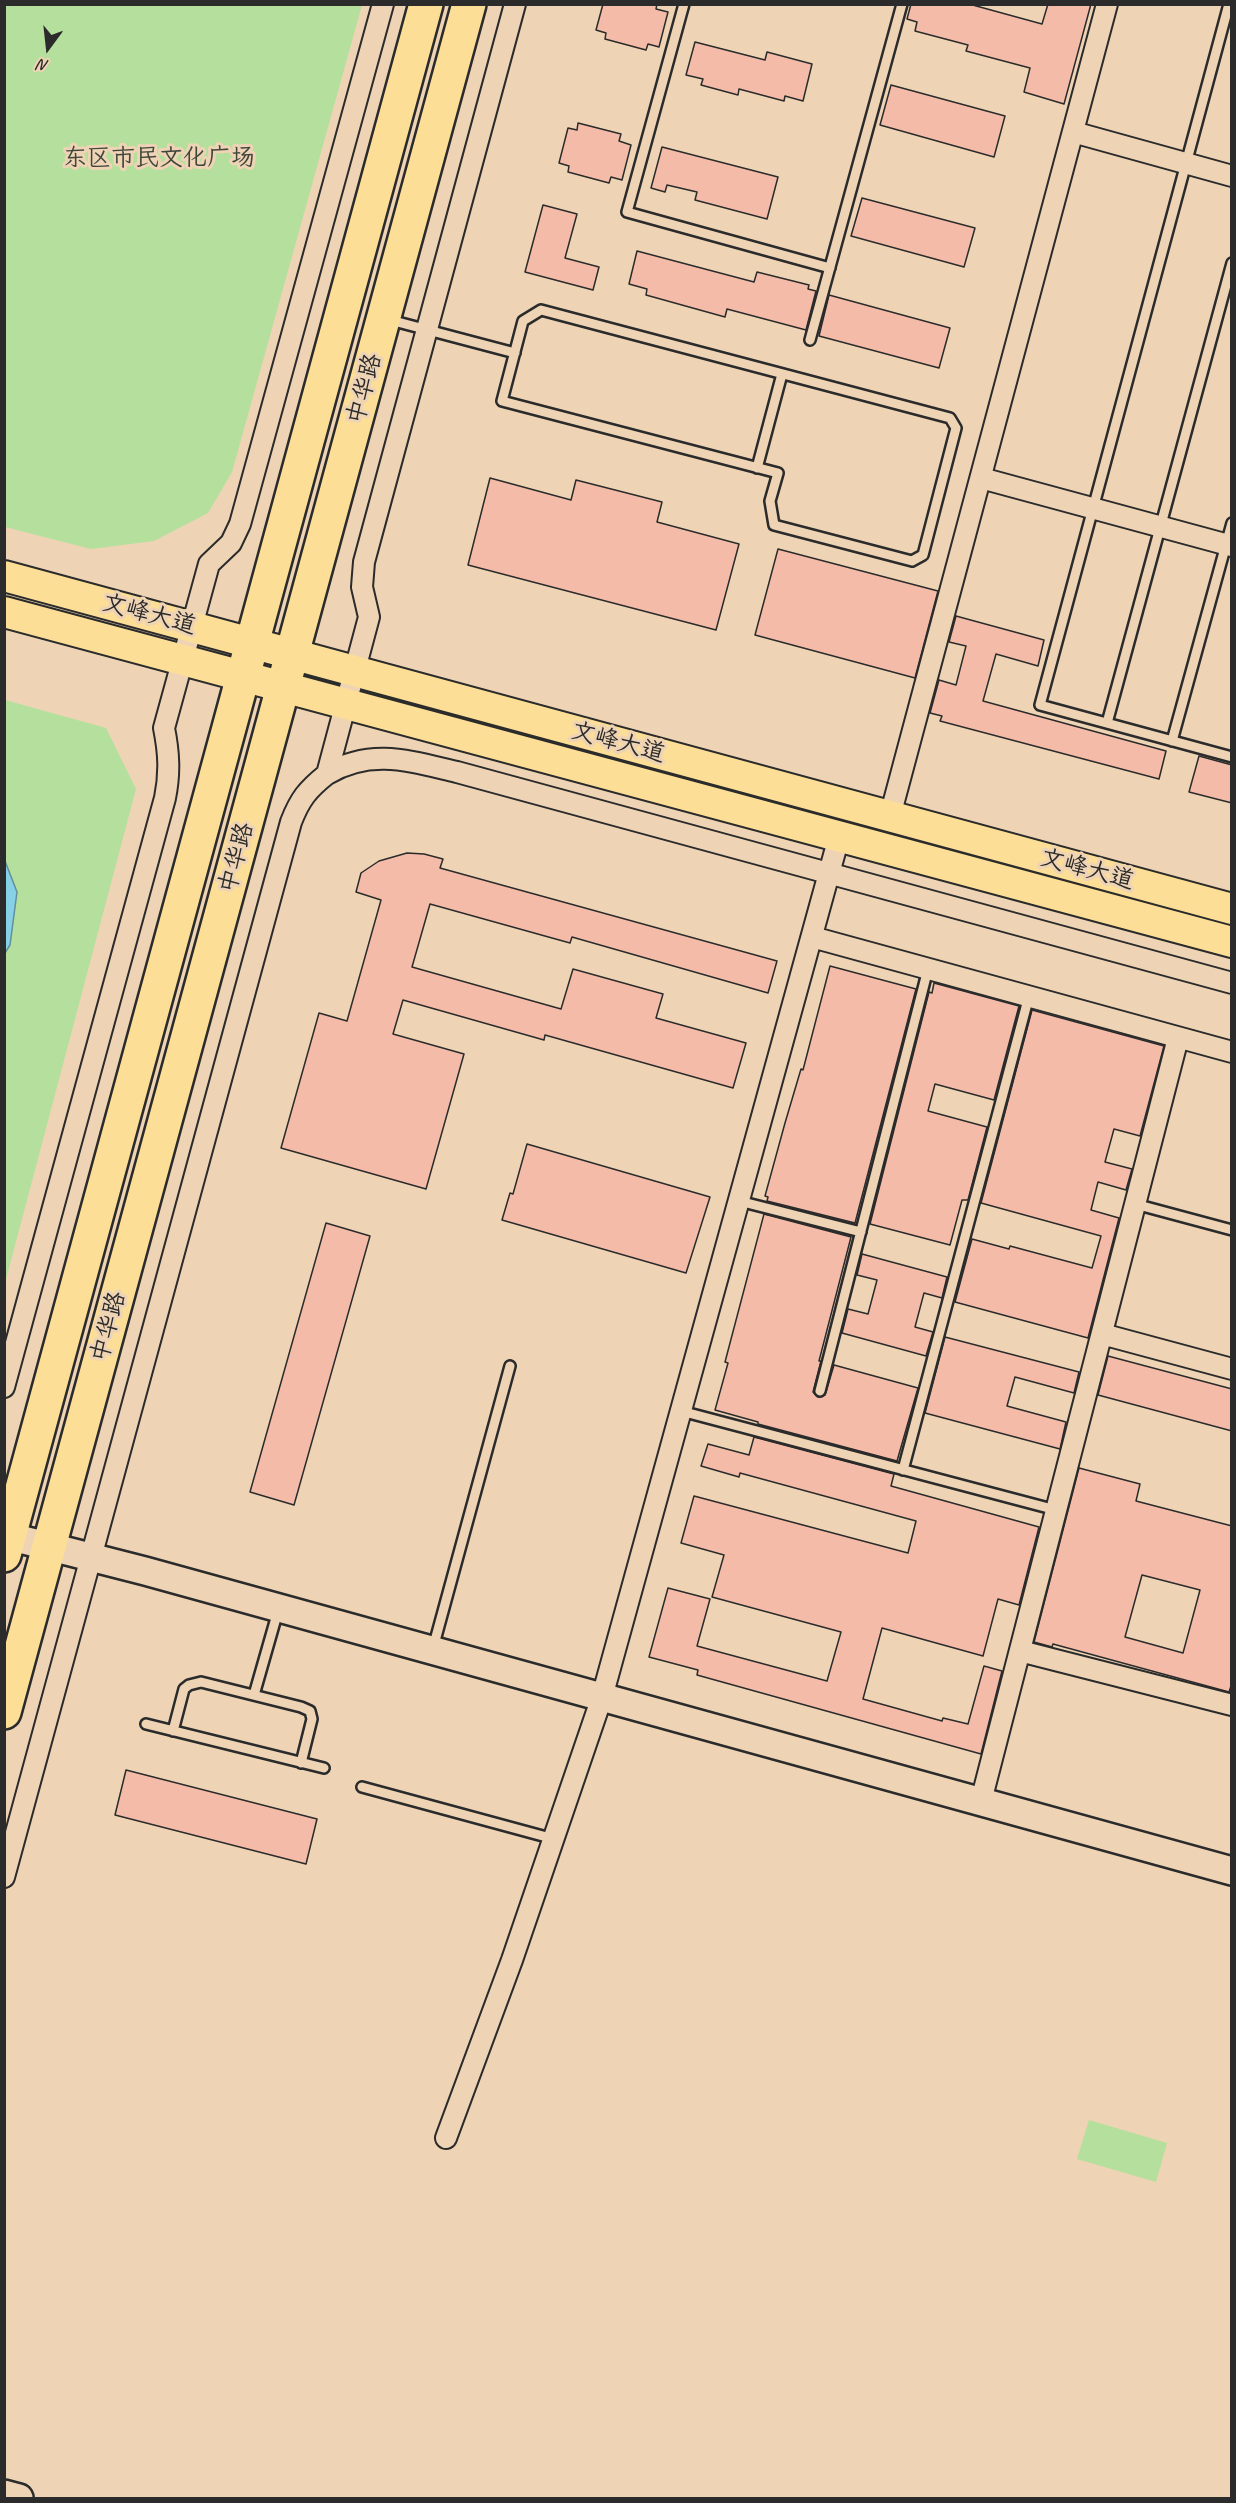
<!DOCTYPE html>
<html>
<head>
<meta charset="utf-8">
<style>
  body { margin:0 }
  #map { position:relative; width:1236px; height:2503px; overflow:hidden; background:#eed4b5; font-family:Caveat,sans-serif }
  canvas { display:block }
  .frame { position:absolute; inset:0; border:6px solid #2b2b2b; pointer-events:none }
  .north { position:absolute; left:18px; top:18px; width:60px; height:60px; -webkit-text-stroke:4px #eed4b5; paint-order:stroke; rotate:195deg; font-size:16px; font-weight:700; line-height:24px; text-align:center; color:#2b2b2b }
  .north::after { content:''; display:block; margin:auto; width:21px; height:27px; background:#2b2b2b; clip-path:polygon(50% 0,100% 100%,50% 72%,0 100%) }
</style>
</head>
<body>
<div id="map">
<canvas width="1236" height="2503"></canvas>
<div class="frame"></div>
<div class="north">N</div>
</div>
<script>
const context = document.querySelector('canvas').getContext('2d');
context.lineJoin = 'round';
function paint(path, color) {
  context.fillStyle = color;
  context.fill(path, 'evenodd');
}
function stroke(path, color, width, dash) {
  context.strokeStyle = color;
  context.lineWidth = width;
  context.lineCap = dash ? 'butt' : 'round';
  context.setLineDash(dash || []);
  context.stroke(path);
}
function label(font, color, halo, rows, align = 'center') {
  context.font = font + ' Caveat,"LXGW WenKai TC",sans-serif';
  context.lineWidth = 6;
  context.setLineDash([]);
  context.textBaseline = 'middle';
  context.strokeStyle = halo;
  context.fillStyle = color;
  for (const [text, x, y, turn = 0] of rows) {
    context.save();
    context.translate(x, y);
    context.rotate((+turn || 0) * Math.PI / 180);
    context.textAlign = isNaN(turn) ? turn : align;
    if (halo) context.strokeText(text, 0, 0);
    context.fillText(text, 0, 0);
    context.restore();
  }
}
const green = new Path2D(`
  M4,5H362L232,472L208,513L154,541L91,549L5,527Z
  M5,700L106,728L136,789L5,1283Z
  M1089,2120L1167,2143L1156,2182L1077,2159Z`);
const water = new Path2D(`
  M5,861L17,892L10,945L5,953Z`);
const building = new Path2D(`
  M603,4H657L656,9L668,12L659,47L648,44L646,50L605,39L606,33L596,30Z
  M911,4H969L1042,24L1048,4H1091L1064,104L1024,92L1030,68L966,51L968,45L915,31L917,22L907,19Z
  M695,42L765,60L767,52L812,64L803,101L785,96L784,101L739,89L738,95L701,85L703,79L686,75Z
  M891,85L1005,116L994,157L880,125Z
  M578,123L621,134L619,141L631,145L622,180L611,177L609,183L568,172L569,166L559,163L568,128L577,130Z
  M662,147L778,177L767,219L695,200L697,192L667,185L665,192L651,188Z
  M862,198L975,228L964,267L851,236Z
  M543,205L577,214L565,258L599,267L593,290L525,272Z
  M637,251L754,282L757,272L809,285L808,289L816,291L806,330L727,309L725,317L646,295L647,289L629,284Z
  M829,295L950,328L939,368L819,336Z
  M490,478L571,500L576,480L662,502L657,522L739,544L716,630L468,565Z
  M778,549L938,591L915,678L755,635Z
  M956,616L1044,640L1038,666L996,654L983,701L1166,751L1159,779L940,721L942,716L930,713L939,680L956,685L966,646L949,642Z
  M1199,756L1232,765V803L1189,792Z
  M407,853L424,854L443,859L440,868L777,961L768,993L572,937L570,943L430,904L412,967L561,1009L573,969L663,994L656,1018L746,1043L733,1088L545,1035L544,1040L403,1000L393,1034L464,1054L426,1189L281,1148L319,1013L347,1021L381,900L356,892L361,873L379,861Z
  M830,966L916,989L855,1223L767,1201L768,1197L765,1196L785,1123L801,1069L803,1070Z
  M934,983L1019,1006L994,1100L935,1084L928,1111L987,1127L968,1200H962L950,1245L870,1224L929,992L932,993Z
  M1032,1010L1164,1046L1140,1136L1114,1129L1105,1162L1132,1169L1126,1190L1098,1182L1091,1210L1119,1218L1088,1338L955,1302L972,1239L1009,1249L1010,1246L1092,1268L1101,1236L981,1203Z
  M527,1144L710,1197L686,1273L502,1220L510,1193L513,1194Z
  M764,1214L851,1237L819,1361H821L813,1392L818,1397L825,1395L834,1365L918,1388L897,1461L758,1424V1422L715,1410L728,1363L725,1362Z
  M326,1223L370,1236L294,1505L250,1492Z
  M862,1254L947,1277L942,1298L924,1293L915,1327L933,1332L926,1356L842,1333L848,1309L868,1314L877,1280L857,1275Z
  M945,1337L1079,1372L1074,1393L1015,1377L1007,1406L1066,1422L1060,1449L925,1413Z
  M1108,1356L1232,1389V1431L1098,1395Z
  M754,1437L894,1474L891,1486L1039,1527L1019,1605L998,1599L983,1656L882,1628L863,1699L942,1721L943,1718L968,1724L984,1666L1002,1671L981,1754L697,1675L698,1670L649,1657L668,1588L710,1599L697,1646L827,1681L841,1632L712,1597L724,1555L681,1543L694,1496L908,1553L916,1521L740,1473L739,1477L701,1466L708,1444L749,1455Z
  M1079,1468L1140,1484L1136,1501L1232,1526V1683L1229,1692L1053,1644L1052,1647L1034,1642ZM1142,1575L1200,1590L1183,1653L1125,1637Z
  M126,1770L317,1819L306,1864L115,1815Z`);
const lane = new Path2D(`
  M684,4L627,212L830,268
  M1229,4L1040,705L1232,757
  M541,310L950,418L956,428L923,555L912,561L774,525L770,501L778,473L502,401L523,321Z
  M390,320L515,353
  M810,340L902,4
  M757,468L782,374
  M1107,723L1232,263
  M1172,741L1232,523
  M739,1201L861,1232
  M1135,1204L1232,1230
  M820,1391L928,969
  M681,1411L1056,1510
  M903,1470L1029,996
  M433,1648L510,1366
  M254,1695L278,1611
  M146,1724L324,1768
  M173,1731L184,1689L189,1685L201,1682L301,1707L310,1711L312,1719L301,1763
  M362,1787L554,1839`);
const street = new Path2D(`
  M1073,132L1232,176
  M981,478L1232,546
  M327,774C372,748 409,761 457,772L1232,983
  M890,816L1107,4
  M812,937L1232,1052
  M1102,1334L1232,1369
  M4,1387L165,798C170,773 169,753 164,728L209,564L231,543L240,524L383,4
  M1020,1651L1232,1705
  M981,1801L1178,1038
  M4,1877L291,822C300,799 307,790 327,774L369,617L362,587L364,562L515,4
  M446,2138L512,1960L602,1697L839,837`);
const secondary = new Path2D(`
  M4,1535L145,1571L1232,1871
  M4,2494L19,2498`);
const primary = new Path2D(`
  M4,576L1232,909
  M4,612L1232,942`);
const highway = new Path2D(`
  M4,1555L426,4
  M4,1712L469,4`);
const parkNames = [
  ["东区市民文化广场",159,159]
];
const streetNames = [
  ["中华路",365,389,-75],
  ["文峰大道",149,615,15],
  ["文峰大道",618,743,15],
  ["中华路",237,858,-75],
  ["文峰大道",1087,870,15],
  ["中华路",109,1327,-75]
];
paint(green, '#b5df9c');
paint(water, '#86d1e6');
stroke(water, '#628f9b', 1.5);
paint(building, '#f4bca8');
stroke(building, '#2b2b2b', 1.5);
stroke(lane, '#2b2b2b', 14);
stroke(street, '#2b2b2b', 24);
stroke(secondary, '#2b2b2b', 32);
stroke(primary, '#2b2b2b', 34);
stroke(highway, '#2b2b2b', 38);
stroke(lane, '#eed4b5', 9);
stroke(street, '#eed4b5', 20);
stroke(secondary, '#eed4b5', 27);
stroke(primary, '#fcde96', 30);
stroke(highway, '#fcde96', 33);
label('24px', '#40463c', '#eed4b5', parkNames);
label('24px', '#2b2b2b', '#eed4b5', streetNames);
</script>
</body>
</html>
